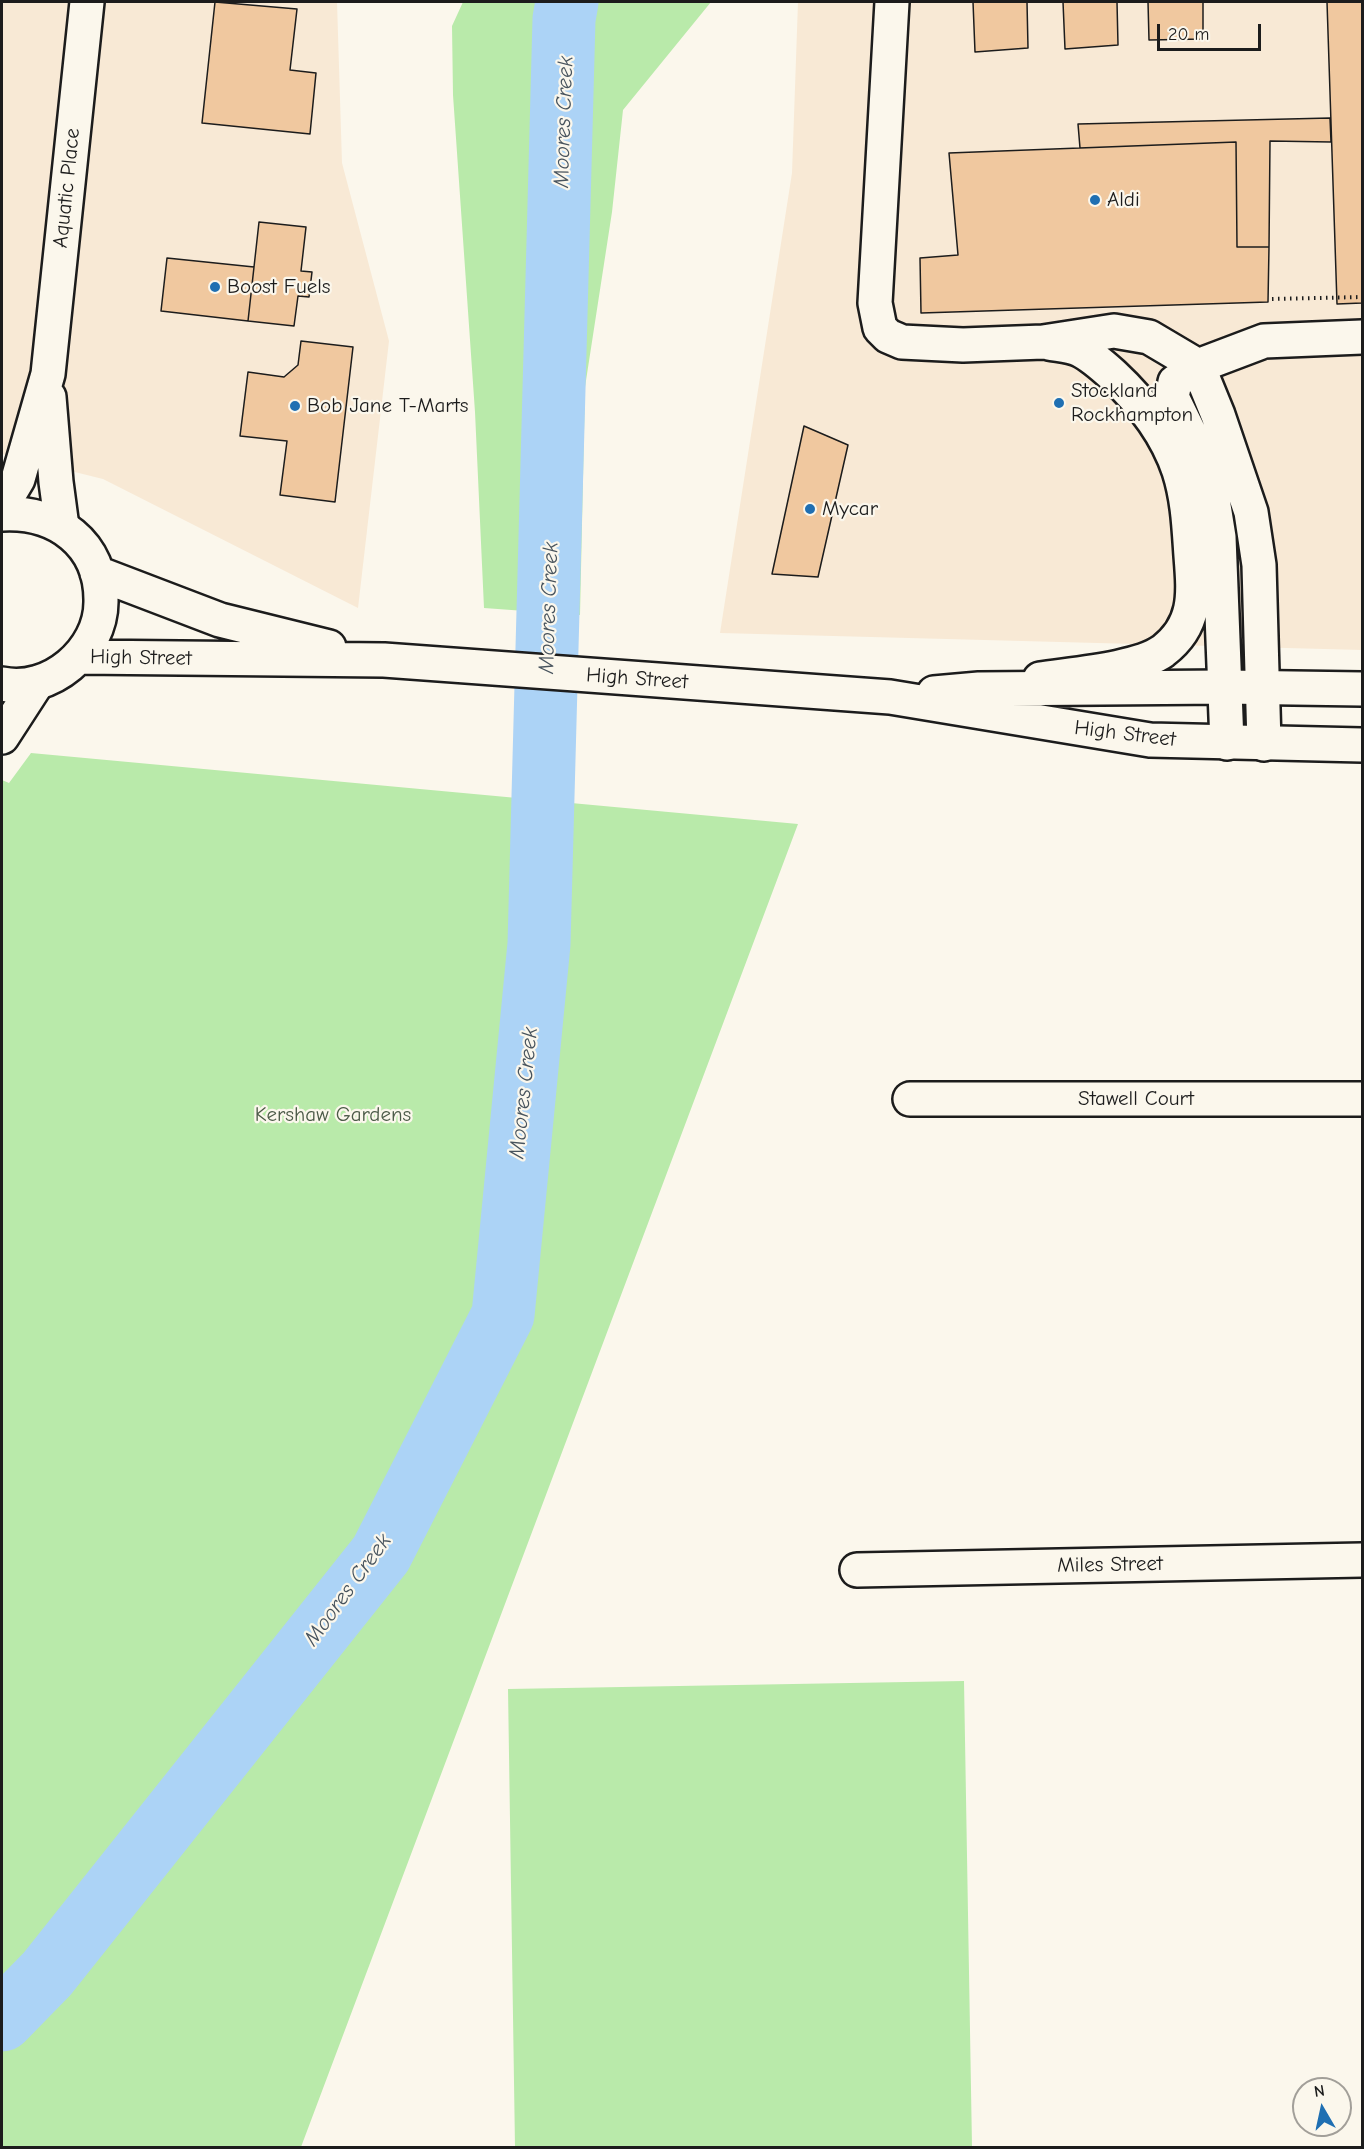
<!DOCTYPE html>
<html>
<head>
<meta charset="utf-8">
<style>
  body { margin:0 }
  #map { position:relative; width:1364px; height:2149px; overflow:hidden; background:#fbf7ec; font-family:"Comic Neue",sans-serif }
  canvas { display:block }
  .frame { position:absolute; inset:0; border:3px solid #1c1c1c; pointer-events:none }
  .north { position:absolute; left:1292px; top:2077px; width:60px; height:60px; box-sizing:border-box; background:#fbf7ec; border:2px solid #a29f99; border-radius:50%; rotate:351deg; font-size:16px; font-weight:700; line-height:24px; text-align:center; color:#1c1c1c }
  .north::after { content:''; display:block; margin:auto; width:21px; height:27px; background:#1f6fb2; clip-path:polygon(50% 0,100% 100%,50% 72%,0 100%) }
  .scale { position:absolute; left:1157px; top:24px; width:104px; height:27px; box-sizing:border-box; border:3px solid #1c1c1c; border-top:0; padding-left:8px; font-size:18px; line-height:21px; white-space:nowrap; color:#1c1c1c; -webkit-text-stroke:4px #fbf7ec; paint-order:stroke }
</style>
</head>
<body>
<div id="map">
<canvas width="1364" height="2149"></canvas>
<div class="frame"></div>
<div class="north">N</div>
<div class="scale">20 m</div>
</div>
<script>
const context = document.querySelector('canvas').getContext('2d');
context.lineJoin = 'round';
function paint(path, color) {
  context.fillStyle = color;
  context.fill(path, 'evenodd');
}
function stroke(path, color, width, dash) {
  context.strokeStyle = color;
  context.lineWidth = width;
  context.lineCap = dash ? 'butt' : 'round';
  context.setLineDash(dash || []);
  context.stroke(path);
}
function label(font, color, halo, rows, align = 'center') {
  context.font = font + ' "Comic Neue",sans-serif';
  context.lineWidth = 4.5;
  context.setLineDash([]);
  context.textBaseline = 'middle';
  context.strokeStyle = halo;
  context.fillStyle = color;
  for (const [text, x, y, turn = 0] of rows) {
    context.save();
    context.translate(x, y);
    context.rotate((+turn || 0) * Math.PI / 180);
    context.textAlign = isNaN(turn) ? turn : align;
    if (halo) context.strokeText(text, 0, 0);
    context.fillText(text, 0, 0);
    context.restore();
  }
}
const built = new Path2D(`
  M2,2H337L342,163L389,341L358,608L103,479L2,454Z
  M798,2H1362V650L720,633L792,173Z`);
const green = new Path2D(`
  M463,2H711L623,110L612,212L585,387L580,615L484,608L475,412L453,95L452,26Z
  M31,753L798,824L301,2147H2V780L9,783Z
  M964,1681L972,2147H515L508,1689Z`);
const river = new Path2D(`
  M2,2020L47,1974L381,1554L503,1315L539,944L564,19L567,2`);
const building = new Path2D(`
  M215,2L297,9L290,70L316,73L310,134L202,123Z
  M973,2H1027L1028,48L975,52Z
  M1063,2H1117L1118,45L1065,49Z
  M1148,2H1203V39L1149,40Z
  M1327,2H1362V303L1337,304Z
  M1330,118L1331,142L1270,141L1269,247H1237L1236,142L1080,148L1078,124Z
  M1236,142L1237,247H1269L1268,302L921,313L920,258L958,255L949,153Z
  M259,222L306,227L301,271L312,272L309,297L298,296L294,326L248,321Z
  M167,258L254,267L248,321L161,311Z
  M301,341L353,347L335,502L280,495L287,441L240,436L248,372L284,377L298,365Z
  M804,426L848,445L818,577L772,574Z`);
const path = new Path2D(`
  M1272,299L1362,297`);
const minor = new Path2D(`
  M892,2L875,303L880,328L888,336L902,342L963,345L1043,342L1114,331L1149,337L1198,366L1218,415L1251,512L1259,565L1264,744
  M49,397L56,482L62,527
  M2,506L18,479L48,374L87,2
  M1040,679C1072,674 1138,669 1163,651C1197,625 1194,594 1191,556C1189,527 1188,499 1179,471C1166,432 1142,402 1113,375C1103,366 1092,356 1080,350C1072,346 1059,345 1049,343
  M2,737L37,683
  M1227,743L1219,537L1212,493L1192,438L1172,397L1175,382L1198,366L1264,341L1362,337
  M910,1099H1362
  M857,1570L1362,1560`);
const major = new Path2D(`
  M2,514C56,511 102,543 101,602C101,651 50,694 2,684
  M97,573L220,620L329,647
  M79,657L384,660L890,697L1150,740L1362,745
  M934,693L979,689L1225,687L1362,689`);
const markers = [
  [1095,200,6,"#1f6fb2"],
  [215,287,6,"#1f6fb2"],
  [1059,403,6,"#1f6fb2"],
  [295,406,6,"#1f6fb2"],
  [810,509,6,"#1f6fb2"]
];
const streetNames = [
  ["Aquatic Place",67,188,-84],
  ["High Street",141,658,1],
  ["High Street",637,679,4],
  ["High Street",1125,734,7],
  ["Stawell Court",1136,1099],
  ["Miles Street",1110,1565,-1]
];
const poiNames = [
  ["Aldi",1107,200],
  ["Boost Fuels",227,287],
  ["Stockland",1071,391],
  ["Rockhampton",1071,415],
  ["Bob Jane T-Marts",307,406],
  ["Mycar",822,509]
];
const parkNames = [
  ["Kershaw Gardens",333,1115]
];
const waterNames = [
  ["Moores Creek",564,122,-88],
  ["Moores Creek",549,608,-88],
  ["Moores Creek",524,1093,-84],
  ["Moores Creek",348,1590,-54]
];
paint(built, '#f8e9d5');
paint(green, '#b9eaaa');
stroke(river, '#acd3f6', 63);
paint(building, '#f0c89f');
stroke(building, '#1c1c1c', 1.5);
stroke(minor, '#1c1c1c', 38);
stroke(major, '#1c1c1c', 38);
stroke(path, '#1c1c1c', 4, [1.5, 4.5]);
stroke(minor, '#fbf7ec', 33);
stroke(major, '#fbf7ec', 33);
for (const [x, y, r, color] of markers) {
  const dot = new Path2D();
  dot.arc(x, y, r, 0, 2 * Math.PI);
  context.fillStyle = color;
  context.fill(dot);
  stroke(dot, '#fbf7ec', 2);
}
label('21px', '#1c1c1c', '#fbf7ec', streetNames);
label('21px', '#1c1c1c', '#fbf7ec', poiNames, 'left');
label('21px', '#4b5a47', '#fbf7ec', parkNames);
label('italic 22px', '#47535d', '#fbf7ec', waterNames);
</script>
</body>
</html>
